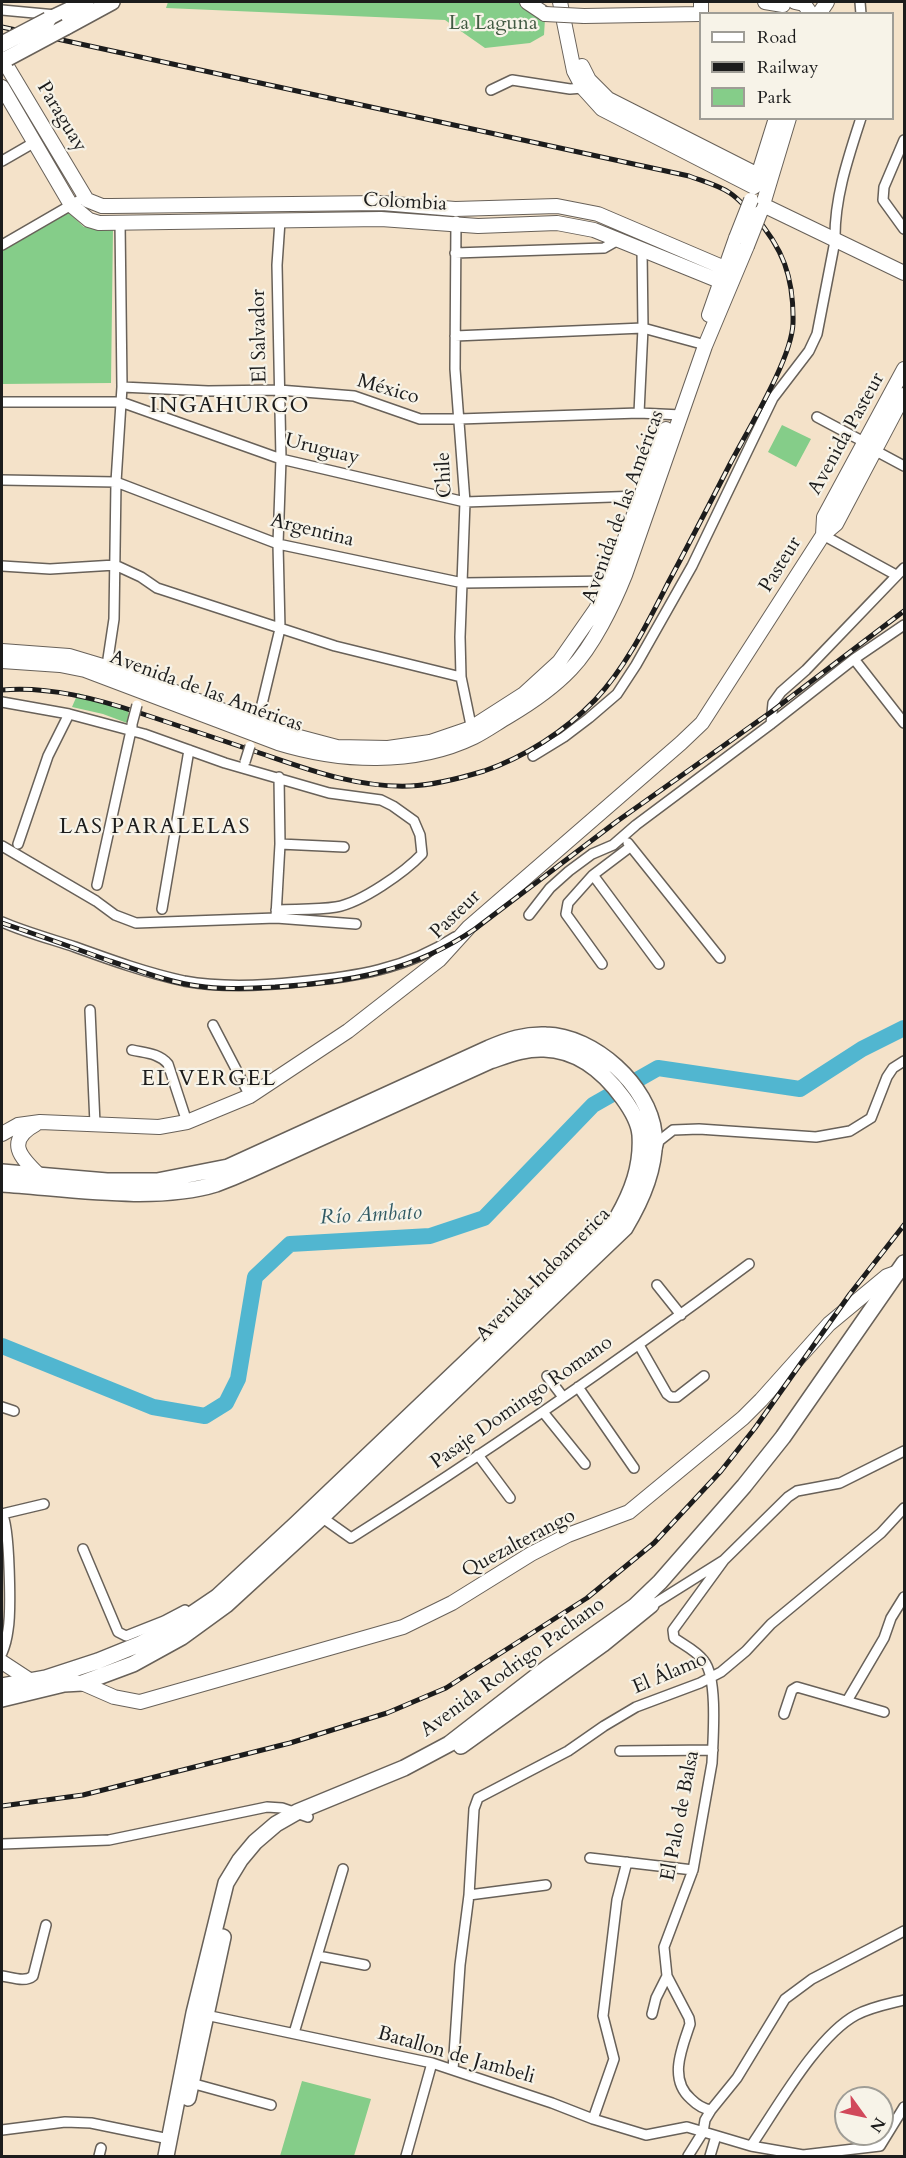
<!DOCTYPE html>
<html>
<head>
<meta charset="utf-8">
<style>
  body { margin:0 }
  #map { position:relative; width:906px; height:2158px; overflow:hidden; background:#f4e2c9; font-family:Cardo,serif }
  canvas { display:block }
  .frame { position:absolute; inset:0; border:3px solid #1c1c1c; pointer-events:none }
  .legend { position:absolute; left:699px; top:12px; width:195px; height:108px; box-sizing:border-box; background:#f7f3e8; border:2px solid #9f9d96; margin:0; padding:8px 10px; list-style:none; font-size:18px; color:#1c1c1c }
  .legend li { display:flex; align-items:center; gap:12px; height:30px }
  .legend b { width:30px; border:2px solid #9f9d96 }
  .north { position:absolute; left:834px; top:2086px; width:60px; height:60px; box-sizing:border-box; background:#f7f3e8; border:2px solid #9f9d96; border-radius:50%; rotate:123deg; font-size:16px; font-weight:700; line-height:24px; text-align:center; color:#1c1c1c }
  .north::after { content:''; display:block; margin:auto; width:21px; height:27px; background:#d1495b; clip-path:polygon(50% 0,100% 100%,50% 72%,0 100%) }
</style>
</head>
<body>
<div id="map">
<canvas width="906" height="2158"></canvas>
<div class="frame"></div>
<ul class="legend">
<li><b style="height:8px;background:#fff"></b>Road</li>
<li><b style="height:8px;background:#1c1c1c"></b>Railway</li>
<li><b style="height:16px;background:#85cd89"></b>Park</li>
</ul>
<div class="north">N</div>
</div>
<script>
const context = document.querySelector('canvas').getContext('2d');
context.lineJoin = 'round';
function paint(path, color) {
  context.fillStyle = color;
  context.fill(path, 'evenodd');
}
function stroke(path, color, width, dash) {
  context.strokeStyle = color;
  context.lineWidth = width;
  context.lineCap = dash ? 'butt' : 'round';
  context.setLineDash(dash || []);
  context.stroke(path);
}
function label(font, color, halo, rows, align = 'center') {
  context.font = font + ' Cardo,serif';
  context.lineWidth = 4.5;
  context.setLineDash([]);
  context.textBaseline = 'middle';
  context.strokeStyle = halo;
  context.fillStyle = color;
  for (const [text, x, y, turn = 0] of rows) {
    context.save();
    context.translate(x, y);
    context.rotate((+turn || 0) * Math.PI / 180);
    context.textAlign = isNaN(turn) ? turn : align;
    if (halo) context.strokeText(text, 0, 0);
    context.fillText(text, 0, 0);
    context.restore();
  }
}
const green = new Path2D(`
  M168,2H519L545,19L544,35L530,43L485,48L445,20L166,8Z
  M67,211L84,227L113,229L111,383L2,384V250Z
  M782,425L811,439L796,467L768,452Z
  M78,693L129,710L127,723L103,714L72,707Z
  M302,2081L371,2099L354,2156H280Z`);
const river = new Path2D(`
  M2,1346L153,1407L205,1416L226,1403L238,1379L255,1277L290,1244L430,1236L484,1218L593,1105L658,1068L800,1089L862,1049L904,1028`);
const street = new Path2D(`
  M860,2L861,14
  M2,10L56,15
  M491,90L512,80L570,89L583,88
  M904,140L884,187L883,200L904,229
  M2,161L35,142
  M456,221L455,369L465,502L460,637L461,677L472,730
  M2,245L85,197
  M455,253L604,248L618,240
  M455,336L643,328L698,343
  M122,387L208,391L279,390L354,396L420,419H459L639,413L681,415
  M2,402H121L281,459L465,502L641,496
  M639,413L643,328L642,250
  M817,417L864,442
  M876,451L904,466
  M2,480L116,482L278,544L463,583L613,581
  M823,535L896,575
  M2,566L50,569L115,565L141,577L157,588L335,646L461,677
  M854,659L904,723
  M106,672L114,619L116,482L122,387L120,222
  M2,702L69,714L144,734L225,763L329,793L381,800L393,806L414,821L420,835L422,854C405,872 361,903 336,907C317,910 296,909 276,910
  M771,724L773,703L781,692L806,670L904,568
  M256,729L280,629L278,544L281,459L277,265L280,221
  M533,756L564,737L589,718L617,694L636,665L692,566L773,398L809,351L817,334L835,241C834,199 848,158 861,118
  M628,843L720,958
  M18,844L48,756L69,714
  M280,844L344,847
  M2,846L96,901L115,915L136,923L276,918L356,924
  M630,847L593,875L659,964
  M593,875L568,903L566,914L602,964
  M97,885L132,726
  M162,909L189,750
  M529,915L550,888L569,871L592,854L613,845L636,825L771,724L854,659L904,625
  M276,916L280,844L279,777
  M2,922C25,932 51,939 75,947C111,960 147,973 184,981C222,988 261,986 298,982C354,977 407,969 455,937
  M90,1010L95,1124
  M213,1025L250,1096
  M132,1050C145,1053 159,1053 168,1064L187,1122
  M657,1149L659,1141L673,1130L699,1129L816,1137L850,1131L871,1118L887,1077L893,1068L904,1061
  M657,1285L681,1315
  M639,1345L667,1394L671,1397H677L704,1376
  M547,1376L563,1397
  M578,1387L634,1468
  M2,1407L14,1411
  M543,1412L585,1464
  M478,1455L510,1498
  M2,1514L44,1504
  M320,1516L351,1538C488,1452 620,1360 749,1264
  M83,1549L118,1632L126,1636L164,1621L185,1610
  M649,1607L724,1560L788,1497L797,1491L840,1483L904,1451
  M2,1653C5,1646 7,1638 8,1630C11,1613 10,1525 2,1514
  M847,1701L884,1638L891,1618L904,1597
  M784,1714L792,1690L797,1687L884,1712
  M620,1751L713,1750
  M2,1844L109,1840L267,1807L282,1808L308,1817
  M590,1858L693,1870
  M469,1895L546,1885
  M318,1956L365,1965
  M2,1976C11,1977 25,1983 33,1976L46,1925
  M201,2014L432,2063L552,2103L593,2119L646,2135L687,2127L751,2146L803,2155L880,2146L904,2107
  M652,2014L656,1998L667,1976
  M294,2033L343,1869
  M453,2070L460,1965L469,1895L474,1809L478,1798L568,1751L604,1726L636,1707L700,1683L721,1672L746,1651L771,1624L881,1533L904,1508
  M191,2083L271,2105
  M711,2110C703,2109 697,2105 691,2099C668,2079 682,2048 690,2024L689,2018L667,1976L664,1947L693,1870L712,1763C713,1739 718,1678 704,1661C697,1651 684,1645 674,1638L673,1630L724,1560
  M593,2119L614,2059L603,2016L617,1900L627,1862
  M2,2130L65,2122L91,2123L169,2139
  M751,2146C777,2108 817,2036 856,2015C871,2007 888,2004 904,2000
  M99,2156L101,2148
  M406,2156L432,2063
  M688,2156L703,2132L705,2120L711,2110L737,2078L785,1999L812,1979L904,1931
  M710,2156L716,2136`);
const secondary = new Path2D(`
  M527,2L545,14
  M560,2L574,71L583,88L602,109L754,187
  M765,2L783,5
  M795,2L804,4L811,14
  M701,14V2
  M819,14L827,2
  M584,16L700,14
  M2,58L87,200L102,206H111L382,203L455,209L557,206L598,214L734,272
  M582,66L589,80L608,99L758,175
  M2,87L71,205L89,220L99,223L381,219L478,226L557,223L594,230L727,284
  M756,182L776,118
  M763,205L904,273
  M761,211L789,118
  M709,315L736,238
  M823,535L824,517L904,369
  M2,651L69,656L129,674L273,730L337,747L388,748L430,742L471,728L524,694L559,662L596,609L609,581L666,429
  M2,661L60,665L85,670L278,743C340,762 414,766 474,737C486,731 497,723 509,716C531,703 553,688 571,669C593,646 613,605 625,575L705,346L747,246
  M36,1124C5,1141 20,1157 39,1175
  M2,1134L18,1125L40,1122L159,1127L187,1122L250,1096L348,1031L439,960L469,927L681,743L702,723L823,535L836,524L904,395
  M2,1662L31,1681L32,1685
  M82,1683L114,1697L140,1702L403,1627L452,1603L531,1554L568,1535L629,1512L743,1418L761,1400L829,1324L887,1276L898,1272`);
const primary = new Path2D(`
  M48,20L86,2
  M66,27L112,2
  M2,1172L107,1181H157L228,1167L489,1048C508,1040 525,1034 546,1035C594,1036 649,1086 654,1133C657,1167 642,1200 625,1228L322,1517L226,1605L182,1637L133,1664L82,1683L64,1684L2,1699
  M2,1184C65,1188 155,1203 216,1184C227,1180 239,1175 250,1170L490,1061C508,1055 525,1048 544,1049C578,1050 604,1072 623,1098C631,1109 639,1122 640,1135C642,1166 632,1192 617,1218L296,1524L217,1597L183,1620L140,1644L98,1661L46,1678L2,1686
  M461,1746L603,1644L651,1605
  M188,2098L223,1937
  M166,2156L194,2013L226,1883L240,1860L255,1842L276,1824L297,1812L404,1768L449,1744L547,1668L635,1606L660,1582L744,1486L783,1437L904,1263`);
const rail = new Path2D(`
  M2,27L689,176C702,181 718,185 730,193C739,199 745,207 753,214C783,248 794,277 793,323C792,359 747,431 729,466C709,505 689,544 668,583C647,624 626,667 595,700C565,731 525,757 484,771C461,778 433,785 410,786C356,788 307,769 257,752C219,739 181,727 143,714C98,699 49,686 2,690
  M2,923C38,935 74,948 110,961C138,970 167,982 198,986C223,990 250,988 275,987C349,982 412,972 475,929L616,822L771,712L904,611
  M2,1806L83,1795L290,1743L387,1713L446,1688L587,1598L654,1543L721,1471L755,1428L850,1294L904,1225`);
const streetBridge = new Path2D(`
  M132,724L137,705
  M245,762L250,746`);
const secondaryBridge = new Path2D(`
  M545,14L584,16
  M736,238L751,200
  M747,246L760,213`);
const primaryBridge = new Path2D(`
  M2,44L48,20
  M8,58L66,27`);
const parkNames = [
  ["La Laguna",493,24]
];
const streetNames = [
  ["Paraguay",61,117,59],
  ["Colombia",405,203,3],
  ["El Salvador",260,336,-91],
  ["México",388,390,16],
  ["Avenida Pasteur",847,434,-61],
  ["Uruguay",322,450,14],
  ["Chile",445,475,-93],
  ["Avenida de las Américas",624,507,-70],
  ["Argentina",312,531,14],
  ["Pasteur",781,565,-58],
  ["Avenida de las Américas",206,692,20],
  ["Pasteur",456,915,-44],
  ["Avenida Indoamerica",544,1275,-45],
  ["Pasaje Domingo Romano",522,1403,-35],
  ["Quezalterango",519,1544,-28],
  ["Avenida Rodrigo Pachano",513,1668,-36],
  ["El Álamo",670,1674,-23],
  ["El Palo de Balsa",681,1816,-79],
  ["Batallon de Jambeli",456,2056,16]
];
const waterNames = [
  ["Río Ambato",371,1216,-3]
];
const quarterNames = [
  ["INGAHURCO",230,407],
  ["LAS PARALELAS",155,828],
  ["EL VERGEL",209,1080]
];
paint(green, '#85cd89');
stroke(river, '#51b6d0', 16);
stroke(street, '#686159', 12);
stroke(secondary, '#686159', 16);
stroke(primary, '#686159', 18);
stroke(street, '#fff', 9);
stroke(secondary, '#fff', 14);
stroke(primary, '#fff', 15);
stroke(rail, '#1c1c1c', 5);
stroke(rail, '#f7f3e8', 3, [9]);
stroke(streetBridge, '#686159', 12, []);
stroke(secondaryBridge, '#686159', 16, []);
stroke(primaryBridge, '#686159', 18, []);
stroke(streetBridge, '#fff', 9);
stroke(secondaryBridge, '#fff', 14);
stroke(primaryBridge, '#fff', 15);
label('20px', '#415a42', '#f7f3e8', parkNames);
label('20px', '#1c1c1c', '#f7f3e8', streetNames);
label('italic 21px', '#315a64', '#f7f3e8', waterNames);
context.letterSpacing = '1.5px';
label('22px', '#1c1c1c', '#f7f3e8', quarterNames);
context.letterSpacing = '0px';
</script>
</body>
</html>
